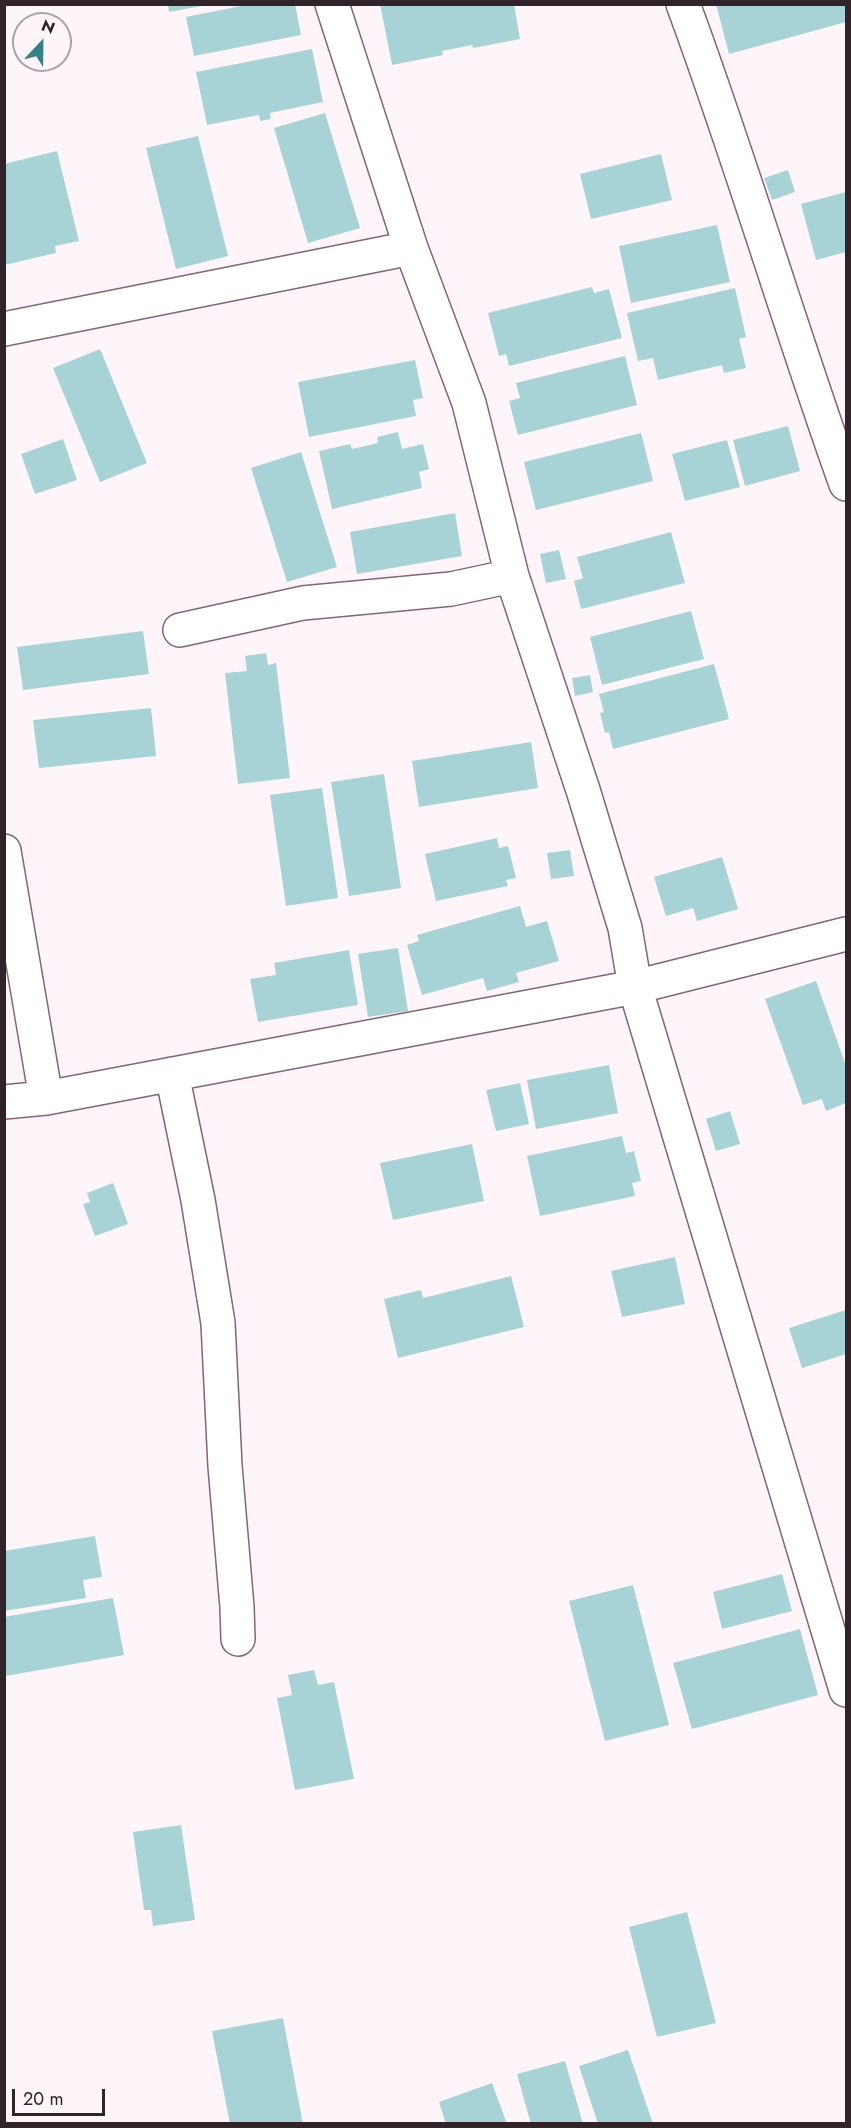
<!DOCTYPE html>
<html>
<head>
<meta charset="utf-8">
<style>
  body { margin:0 }
  #map { position:relative; width:851px; height:2128px; overflow:hidden; background:#fdf5f9; font-family:Jost,sans-serif }
  canvas { display:block }
  .frame { position:absolute; inset:0; border:6px solid #30232a; pointer-events:none }
  .north { position:absolute; left:12px; top:12px; width:60px; height:60px; box-sizing:border-box; background:#fdf5f9; border:2px solid #aba1a6; border-radius:50%; rotate:22deg; font-size:16px; font-weight:700; line-height:24px; text-align:center; color:#30232a }
  .north::after { content:''; display:block; margin:auto; width:21px; height:27px; background:#378084; clip-path:polygon(50% 0,100% 100%,50% 72%,0 100%) }
  .scale { position:absolute; left:12px; top:2089px; width:93px; height:27px; box-sizing:border-box; border:3px solid #30232a; border-top:0; padding-left:8px; font-size:18px; line-height:21px; white-space:nowrap; color:#30232a; -webkit-text-stroke:4px #fdf5f9; paint-order:stroke }
</style>
</head>
<body>
<div id="map">
<canvas width="851" height="2128"></canvas>
<div class="frame"></div>
<div class="north">N</div>
<div class="scale">20 m</div>
</div>
<script>
const context = document.querySelector('canvas').getContext('2d');
context.lineJoin = 'round';
function paint(path, color) {
  context.fillStyle = color;
  context.fill(path, 'evenodd');
}
function stroke(path, color, width, dash) {
  context.strokeStyle = color;
  context.lineWidth = width;
  context.lineCap = dash ? 'butt' : 'round';
  context.setLineDash(dash || []);
  context.stroke(path);
}
const building = new Path2D(`
  M168,4H202V6L169,12Z
  M251,4H295L301,35L194,56L186,17Z
  M380,4H514L520,39L473,48L472,45L442,51L443,55L392,65Z
  M716,4H846V22L729,54Z
  M312,49L323,102L270,113L271,119L260,121L259,115L207,125L196,72Z
  M325,113L360,228L308,243L274,128Z
  M198,136L228,256L176,269L146,148Z
  M57,151L79,241L55,246L56,253L4,265V164Z
  M661,154L672,200L591,219L580,174Z
  M788,170L795,192L772,200L764,178Z
  M846,192V252L816,260L801,204Z
  M717,225L730,282L631,303L619,246Z
  M592,287L594,293L609,289L622,338L509,366L506,354L499,356L488,313Z
  M735,288L746,337L739,339L746,368L724,373L722,365L658,380L653,358L638,361L627,313Z
  M100,349L147,463L100,482L53,368Z
  M625,356L637,405L518,435L509,401L520,398L516,383Z
  M415,360L423,398L413,400L416,416L309,437L298,382Z
  M788,426L800,471L745,486L733,440Z
  M398,432L402,449L423,444L429,469L419,472L422,488L332,509L319,451L350,444L352,449L378,443L377,437Z
  M641,433L653,481L536,510L524,462Z
  M63,439L77,480L35,494L21,454Z
  M727,440L740,487L685,501L672,454Z
  M301,452L337,567L287,582L251,468Z
  M455,513L462,556L357,574L350,532Z
  M671,532L685,583L581,609L574,581L583,578L577,557Z
  M559,550L566,579L546,583L540,554Z
  M691,611L704,659L602,685L590,637Z
  M143,631L149,674L23,690L17,647Z
  M266,653L268,665L276,663L290,778L238,784L225,673L247,671L245,656Z
  M714,664L729,719L613,749L609,732L605,733L600,713L604,712L599,694Z
  M590,675L593,692L575,696L572,678Z
  M151,708L156,756L39,768L33,720Z
  M531,742L538,788L419,807L412,761Z
  M384,774L401,888L349,896L331,782Z
  M322,788L338,898L286,906L270,795Z
  M497,838L499,848L508,846L516,878L506,880L508,886L436,901L425,854Z
  M570,850L574,876L551,879L547,853Z
  M722,857L738,909L697,921L693,908L666,916L654,877Z
  M520,906L526,927L547,921L559,961L516,973L519,982L487,991L483,978L422,995L407,945L419,941L417,935Z
  M398,948L408,1011L368,1017L358,954Z
  M349,950L358,1005L258,1022L250,979L276,975L274,963Z
  M816,981L846,1066V1089L845,1090L846,1103L826,1111L822,1099L803,1105L765,999Z
  M609,1065L618,1113L536,1129L527,1080Z
  M520,1083L529,1124L496,1131L486,1090Z
  M730,1111L740,1144L716,1151L706,1119Z
  M622,1136L626,1153L634,1151L641,1181L632,1183L635,1196L540,1216L527,1156Z
  M472,1144L484,1201L393,1220L380,1163Z
  M113,1183L128,1224L95,1236L83,1204L90,1202L87,1193Z
  M675,1257L685,1304L622,1317L611,1271Z
  M511,1276L524,1327L398,1358L384,1299L421,1290L423,1298Z
  M846,1310V1354L802,1368L789,1328Z
  M95,1536L102,1577L83,1580L86,1598L4,1611V1551Z
  M782,1574L792,1611L722,1629L713,1592Z
  M633,1585L669,1725L605,1741L569,1601Z
  M113,1598L124,1655L6,1676L4,1617Z
  M800,1629L818,1695L692,1729L673,1663Z
  M314,1670L318,1685L334,1682L354,1779L295,1790L277,1698L292,1695L288,1675Z
  M181,1825L195,1920L153,1926L151,1910H144L133,1832Z
  M687,1912L716,2023L657,2037L629,1927Z
  M283,2018L303,2124H230L212,2031Z
  M628,2050L653,2124H598L579,2066Z
  M565,2061L583,2124H531L517,2074Z
  M492,2083L507,2124H446L439,2102Z`);
const minor = new Path2D(`
  M332,4L411,248L469,403L512,576L583,790L625,928L635,987L846,1690
  M683,4C742,163 789,325 846,484
  M4,329L411,248
  M180,630L303,603L451,589L512,576
  M4,851L46,1098
  M172,1074L198,1200L218,1323L225,1466L237,1607L238,1639
  M4,1102L46,1098L635,987L846,934`);
paint(building, '#a8d3d6');
stroke(minor, '#836576', 36);
stroke(minor, '#fff', 33);
</script>
</body>
</html>
